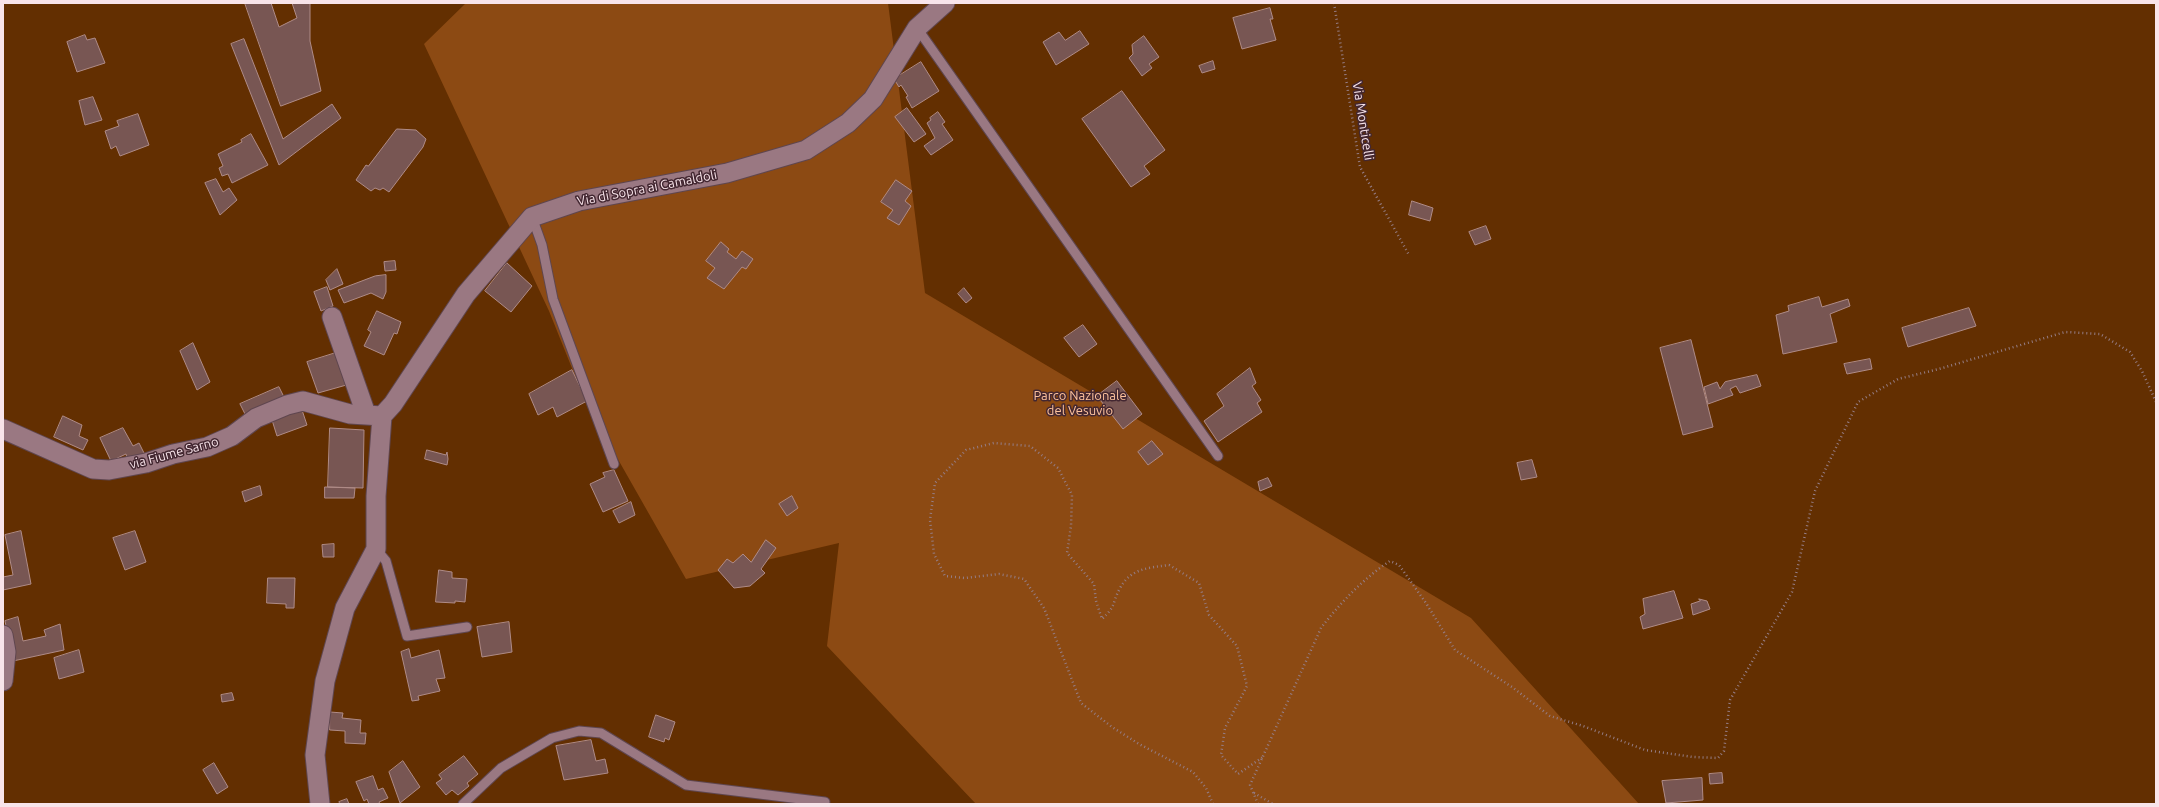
<!DOCTYPE html>
<html>
<head>
<meta charset="utf-8">
<style>
  body { margin:0 }
  #map { position:relative; width:2159px; height:807px; overflow:hidden; background:#432731; font-family:Ubuntu,sans-serif }
  canvas { display:block }
  .frame { position:absolute; inset:0; border:4px solid #f8e4ea; pointer-events:none }
</style>
</head>
<body>
<div id="map">
<canvas width="2159" height="807"></canvas>
<div class="frame"></div>
</div>
<script>
const context = document.querySelector('canvas').getContext('2d');
context.lineJoin = 'round';
function paint(path, color) {
  context.fillStyle = color;
  context.fill(path, 'evenodd');
}
function stroke(path, color, width, dash) {
  context.strokeStyle = color;
  context.lineWidth = width;
  context.lineCap = dash ? 'butt' : 'round';
  context.setLineDash(dash || []);
  context.stroke(path);
}
function label(font, color, halo, rows, align = 'center') {
  context.font = font + ' Ubuntu,sans-serif';
  context.lineWidth = 3;
  context.setLineDash([]);
  context.textBaseline = 'middle';
  context.strokeStyle = halo;
  context.fillStyle = color;
  for (const [text, x, y, turn = 0] of rows) {
    context.save();
    context.translate(x, y);
    context.rotate((+turn || 0) * Math.PI / 180);
    context.textAlign = isNaN(turn) ? turn : align;
    if (halo) context.strokeText(text, 0, 0);
    context.fillText(text, 0, 0);
    context.restore();
  }
}
const green = new Path2D(`
  M3,3H2156V804H3Z`);
const forest = new Path2D(`
  M466,3H888L925,293L1471,618L1639,804H976L827,646L839,543L686,579L586,403L549,311L424,44Z`);
const building = new Path2D(`
  M245,3H271L279,27L297,18L292,3H310V41L321,91L281,106Z
  M1270,8L1273,19H1270L1276,40L1242,49L1233,18Z
  M1080,31L1089,44L1056,65L1043,42L1059,32L1065,40Z
  M85,35L87,40L95,38L105,63L77,72L67,42Z
  M1144,36L1159,57L1149,64L1152,68L1142,76L1129,58L1133,54L1132,45Z
  M244,39L283,139L332,104L341,118L279,165L231,44Z
  M1213,61L1215,69L1202,73L1199,66Z
  M921,62L939,91L912,108L906,97L908,96L901,85L899,87L894,79Z
  M1122,91L1165,150L1144,166L1150,174L1131,187L1082,119Z
  M93,97L102,120L85,125L79,101Z
  M907,108L926,134L914,142L895,117Z
  M938,112L945,122L942,124L953,140L931,155L924,146L935,138L927,123L931,120L930,118Z
  M138,114L149,145L120,156L116,146L111,149L105,131L119,126L117,121Z
  M397,129L416,130L426,139L423,147L389,192L383,188L380,190L375,188L371,191L356,180L366,165L368,166Z
  M251,134L268,165L232,183L228,174L222,176L219,168L223,166L218,154L242,142L241,140Z
  M216,179L223,192L229,188L237,200L220,215L205,183Z
  M896,180L912,191L905,201L911,206L899,225L887,218L893,210L881,202Z
  M1412,201L1433,208L1430,221L1409,215Z
  M1486,226L1491,239L1475,245L1469,232Z
  M721,242L729,249L727,252L736,259L742,251L753,259L746,269L742,267L724,289L707,278L715,268L706,261Z
  M395,261L396,270L385,271L384,262Z
  M507,263L532,286L511,312L485,291Z
  M337,269L343,284L330,290L326,280Z
  M386,275V292L383,299L371,293L344,303L338,290L375,276Z
  M327,287L333,306L321,311L314,292Z
  M964,288L972,298L966,303L958,294Z
  M1819,297L1822,307L1848,299L1850,306L1830,314L1837,342L1783,354L1776,315L1789,311L1788,306Z
  M1969,308L1976,326L1908,347L1902,328Z
  M377,311L401,322L397,334L394,333L384,355L364,346L371,332L368,330Z
  M1083,325L1097,344L1079,357L1064,338Z
  M1691,340L1713,427L1683,435L1660,348Z
  M193,343L210,382L197,390L180,351Z
  M339,352L350,384L318,393L307,362Z
  M1870,359L1872,369L1847,374L1844,364Z
  M1250,368L1256,383L1252,386L1261,400L1257,403L1262,412L1218,442L1204,421L1224,406L1217,394Z
  M572,370L587,401L557,417L553,407L538,415L529,394Z
  M1757,375L1761,386L1740,393L1736,386L1730,389L1733,395L1708,404L1704,387L1717,382L1720,389L1725,382Z
  M1117,381L1142,414L1123,429L1097,396Z
  M279,387L286,401L247,418L240,404Z
  M302,410L307,425L277,436L272,420Z
  M63,416L82,425L79,436L88,440L83,450L54,437Z
  M123,428L133,446L139,443L145,455L128,462L126,454L111,461L100,438Z
  M330,428L364,430L363,488L328,487Z
  M1152,441L1163,454L1148,465L1138,452Z
  M427,450L446,455L447,452L448,459L447,465L425,459Z
  M1532,460L1537,477L1521,480L1517,463Z
  M614,470L628,501L603,512L590,484L605,477L603,473Z
  M1268,478L1272,486L1260,491L1258,482Z
  M260,486L262,495L245,502L242,492Z
  M325,487L355,488L354,498H325Z
  M792,496L798,508L787,516L779,504Z
  M631,502L635,515L619,523L613,511Z
  M21,531L31,584L3,590V577L13,575L5,535Z
  M135,531L146,562L125,570L113,538Z
  M766,540L776,548L761,569L765,573L750,586L734,588L718,570L727,559L733,563L743,554L751,562Z
  M334,544V557H323L322,545Z
  M439,570L452,572V578L467,579L465,602L455,601V603L436,602Z
  M268,578H295L294,608H286V604L267,603Z
  M1674,591L1683,618L1643,629L1640,617L1645,614L1643,599Z
  M1699,599L1707,601L1710,609L1693,615L1691,604L1700,601Z
  M18,617L23,641L46,636L44,630L60,624L64,650L13,661L5,621Z
  M509,622L512,652L482,657L477,627Z
  M409,649L411,658L439,650L445,678L436,679L440,691L418,696L419,700L412,701L401,652Z
  M79,650L84,672L59,679L54,658Z
  M232,693L234,700L222,702L221,695Z
  M330,712L343,713L342,718L361,720L360,733H366L365,744L345,743V731L330,730Z
  M656,715L675,722L669,740L665,738L664,742L649,737Z
  M591,740L596,761L605,759L608,773L564,780L556,746Z
  M464,756L478,774L467,783L469,786L458,795L452,790L446,795L436,783L442,779L439,775Z
  M403,761L420,787L400,803L389,772Z
  M214,763L228,787L217,794L203,770Z
  M1722,773L1723,783L1710,784L1709,774Z
  M373,776L378,790L383,788L388,798L379,802L380,804H369L367,799L364,801L356,782Z
  M1702,778L1703,800L1666,803L1662,781Z
  M347,799L349,804H340L339,802Z`);
const path = new Path2D(`
  M1334,3L1360,167L1409,255
  M1254,793L1273,804
  M1213,804L1206,788L1193,772L1139,744L1112,727L1081,703L1044,608L1024,579L999,574L965,578L945,576L934,554L930,520L935,483L966,450L994,443L1030,446L1058,468L1072,495L1071,526L1067,553L1094,584L1096,601L1102,619C1116,606 1112,604 1119,590C1130,568 1148,568 1169,565L1199,583L1209,615L1237,646L1247,686L1225,728L1221,755L1238,774L1263,757
  M1258,804L1250,785L1321,628C1340,603 1364,578 1390,561L1399,565L1426,603L1455,650L1512,687L1550,716L1583,726L1645,750L1693,757L1718,758L1724,751L1730,700L1792,592L1815,491L1858,402L1898,379L1939,369L2065,332L2100,334L2130,352L2142,371L2156,402`);
const service = new Path2D(`
  M917,28L1218,456
  M532,217L542,245L553,299L614,464
  M376,549L386,561L407,636L467,627
  M463,804L501,768L552,738L579,731L601,733L686,785L825,802`);
const minor = new Path2D(`
  M332,317L366,414
  M3,429L93,469L109,470L146,463L173,454L207,447L232,436L256,418L287,405L303,401L350,414L382,416L393,404L466,294L532,217L579,201L727,173L806,150L848,123L873,99L917,28L945,3
  M3,635L6,652L3,681
  M320,804L315,755L325,681L345,608L376,549V496L382,416`);
const streetNames = [
  ["Via Monticelli",1363,121,81],
  ["Via di Sopra ai Camaldoli",647,188,-11],
  ["via Fiume Sarno",174,453,-15]
];
const parkNames = [
  ["Parco Nazionale",1080,396],
  ["del Vesuvio",1080,411]
];
paint(green, '#632f01');
paint(forest, '#8c4a13');
paint(building, '#785653');
stroke(building, '#af8b87', 1);
stroke(service, '#5f464f', 11);
stroke(minor, '#5f464f', 21);
stroke(path, '#957d85', 2.5, [1, 3]);
stroke(service, '#9a7882', 9);
stroke(minor, '#9a7882', 19);
label('13px', '#f8e4ea', '#432731', streetNames);
label('13px', '#fec39d', '#432731', parkNames);
</script>
</body>
</html>
